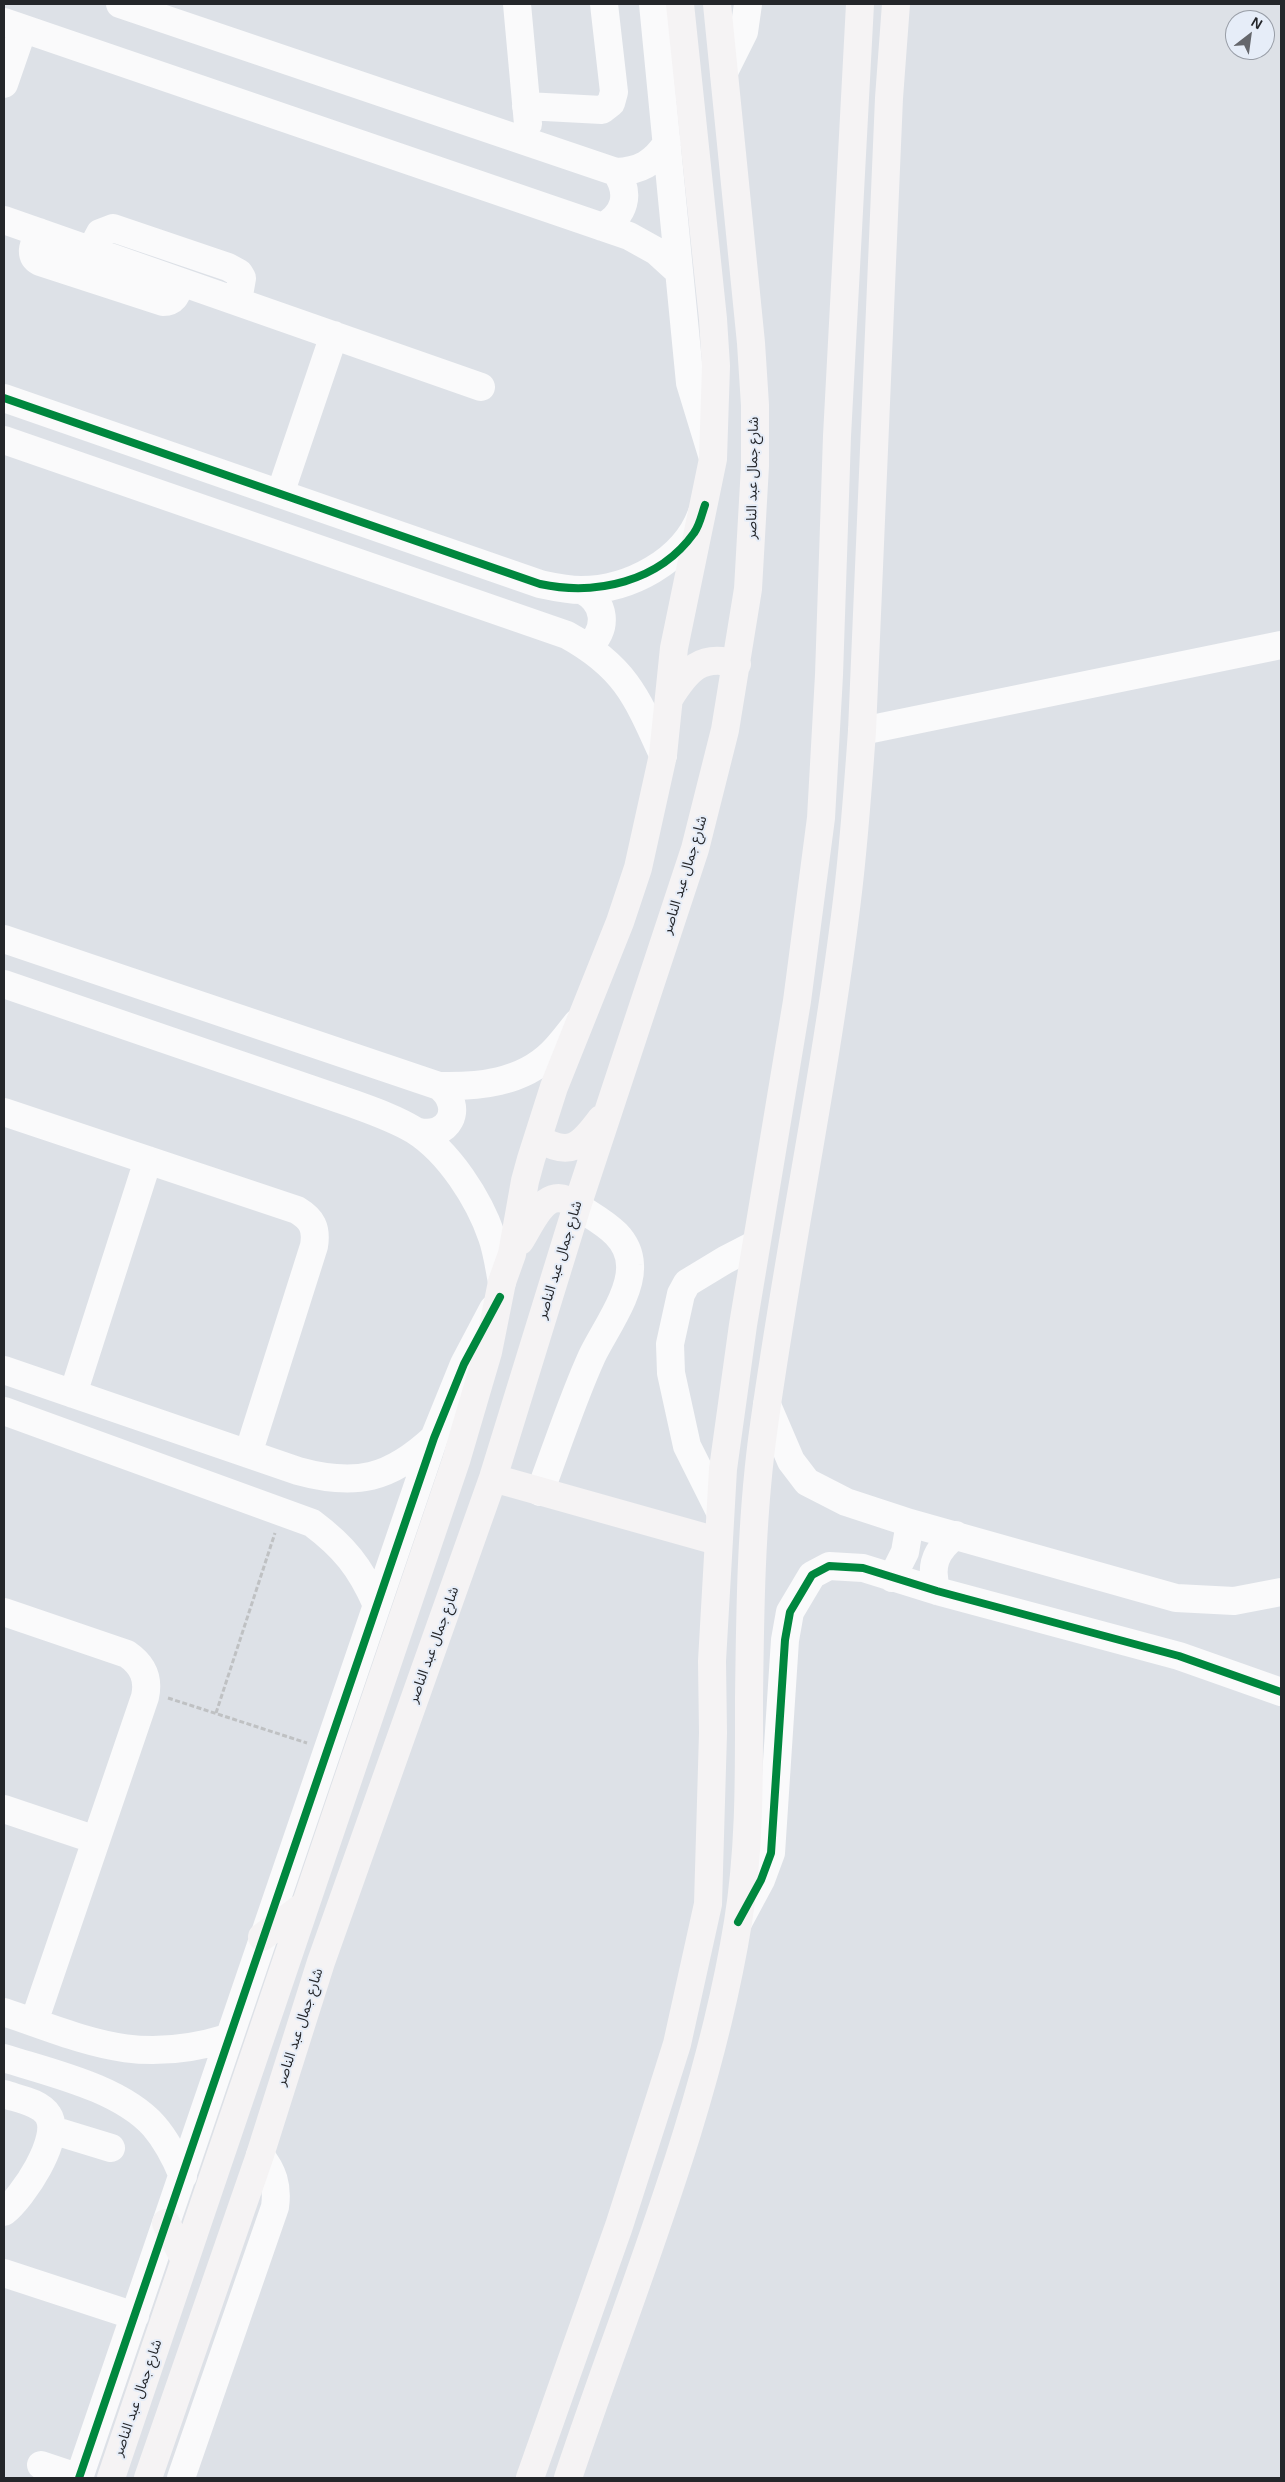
<!DOCTYPE html>
<html>
<head>
<meta charset="utf-8">
<style>
  body { margin:0 }
  #map { position:relative; width:1285px; height:2482px; overflow:hidden; background:#dde1e7; font-family:Helvetica,sans-serif }
  canvas { display:block }
  .frame { position:absolute; inset:0; border:5px solid #24262a; pointer-events:none }
  .north { position:absolute; left:1225px; top:10px; width:50px; height:50px; box-sizing:border-box; background:#e6edf8; border:1px solid #989da6; border-radius:50%; rotate:30deg; font-size:14px; font-weight:700; line-height:20px; text-align:center; color:#24262a }
  .north::after { content:''; display:block; margin:auto; width:18px; height:22px; background:#65676c; clip-path:polygon(50% 0,100% 100%,50% 72%,0 100%) }
</style>
</head>
<body>
<div id="map">
<canvas width="1285" height="2482"></canvas>
<div class="frame"></div>
<div class="north">N</div>
</div>
<script>
const context = document.querySelector('canvas').getContext('2d');
context.lineJoin = 'round';
function stroke(path, color, width, dash) {
  context.strokeStyle = color;
  context.lineWidth = width;
  context.lineCap = dash ? 'butt' : 'round';
  context.setLineDash(dash || []);
  context.stroke(path);
}
function label(font, color, halo, rows, align = 'center') {
  context.font = font + ' Helvetica,"Noto Sans Arabic",sans-serif';
  context.lineWidth = 4;
  context.setLineDash([]);
  context.textBaseline = 'middle';
  context.strokeStyle = halo;
  context.fillStyle = color;
  for (const [text, x, y, turn = 0] of rows) {
    context.save();
    context.translate(x, y);
    context.rotate((+turn || 0) * Math.PI / 180);
    context.textAlign = isNaN(turn) ? turn : align;
    if (halo) context.strokeText(text, 0, 0);
    context.fillText(text, 0, 0);
    context.restore();
  }
}
const path = new Path2D(`
  M168,1698L307,1743
  M216,1713L275,1533`);
const minor = new Path2D(`
  M120,4L616,172C640,171 654,163 667,143
  M517,4L528,124
  M653,4L690,383L712,455
  M4,22L629,236L656,251L679,272
  M724,72L744,32L748,4
  M4,84L23,29
  M526,106L602,110L611,103L614,92L604,4
  M4,220L481,387
  M602,227C625,215 631,194 616,172
  M39,232C35,242 27,255 40,262L163,302C176,302 177,292 181,282
  M91,250L100,233L113,228L228,267L239,273L242,278L238,301
  M4,398L540,584C554,587 567,590 581,590C629,590 684,561 701,515
  M4,440L567,635C625,667 637,697 663,755
  M280,494L334,335
  M582,590C606,603 608,628 589,646
  M862,731L1281,645
  M4,939L439,1086C478,1087 522,1083 552,1053C561,1044 569,1033 577,1023
  M4,984L351,1103C373,1111 394,1118 414,1130C449,1152 479,1199 492,1237C497,1251 499,1267 502,1282
  M4,1112L297,1210C312,1219 317,1228 314,1246L248,1454
  M416,1131C448,1141 466,1107 439,1086
  M4,1370L298,1471C356,1487 390,1479 434,1438
  M73,1394L148,1160
  M767,1405L791,1461L807,1482L846,1502L910,1523L1176,1598L1234,1601L1281,1592
  M4,1411L312,1523C344,1547 360,1567 376,1603
  M540,1492C557,1447 572,1400 592,1356C604,1331 632,1293 630,1265C629,1234 599,1221 577,1206
  M720,1512L687,1446L671,1373L670,1344L681,1294L687,1283L725,1260L756,1244
  M892,1578L905,1552L910,1523
  M937,1591C929,1567 935,1550 956,1535
  M4,1612L127,1654C143,1665 149,1679 145,1697L34,2022
  M4,1809L96,1840
  M739,1921L761,1880L771,1853L785,1640L790,1612L812,1575L829,1566L863,1568L937,1591L1179,1656L1281,1692
  M4,2012C89,2041 137,2066 228,2038
  M4,2058C51,2073 120,2088 154,2126C167,2141 175,2157 183,2176
  M4,2094C18,2099 40,2102 48,2115C63,2138 22,2198 4,2212
  M52,2130L111,2148
  M4,2273L135,2316
  M41,2465L80,2478
  M79,2478L434,1438L464,1364L493,1309
  M181,2478L275,2207C278,2186 273,2171 260,2155`);
const major = new Path2D(`
  M669,699C687,670 701,653 737,664
  M538,1138C570,1158 581,1146 601,1119
  M520,1241C534,1219 546,1182 577,1206
  M493,1478L717,1541
  M262,1937L305,1905
  M166,2223L185,2260
  M111,2478L456,1461L488,1352L502,1282L512,1254L525,1181L531,1159L554,1087L620,922L638,868L663,755L674,648L713,459L716,366L713,319L680,4
  M148,2478L260,2155L321,1962L493,1478L577,1206L695,849L725,730L748,589L755,466V405L751,343L717,4
  M530,2478L619,2226L659,2101L677,2044L708,1904L713,1733L712,1661L723,1469L743,1325L797,1001L821,818L829,675L837,436L860,4
  M568,2478C629,2295 707,2114 738,1922C750,1848 749,1774 749,1699C750,1613 751,1526 762,1440C786,1260 825,1081 847,900C854,844 858,787 862,731L889,98L896,4`);
const cycleway = new Path2D(`
  M4,398L540,584C596,596 659,582 694,533C700,525 702,513 705,505
  M738,1922L761,1880L771,1853L785,1640L790,1612L812,1575L829,1566L863,1568L937,1591L1179,1656L1281,1692
  M79,2478L434,1438L464,1364L500,1297`);
const streetNames = [
  ["شارع جمال عبد الناصر",753,478,-89],
  ["شارع جمال عبد الناصر",685,875,-73],
  ["شارع جمال عبد الناصر",560,1260,-73],
  ["شارع جمال عبد الناصر",434,1645,-70],
  ["شارع جمال عبد الناصر",300,2027,-72],
  ["شارع جمال عبد الناصر",138,2398,-71]
];
stroke(path, '#bfc1c3', 3, [5, 2.5]);
stroke(minor, '#fafafb', 28);
stroke(major, '#f5f3f4', 28);
stroke(cycleway, '#00873e', 8);
label('14px', '#24262a', '#e6edf8', streetNames);
</script>
</body>
</html>
